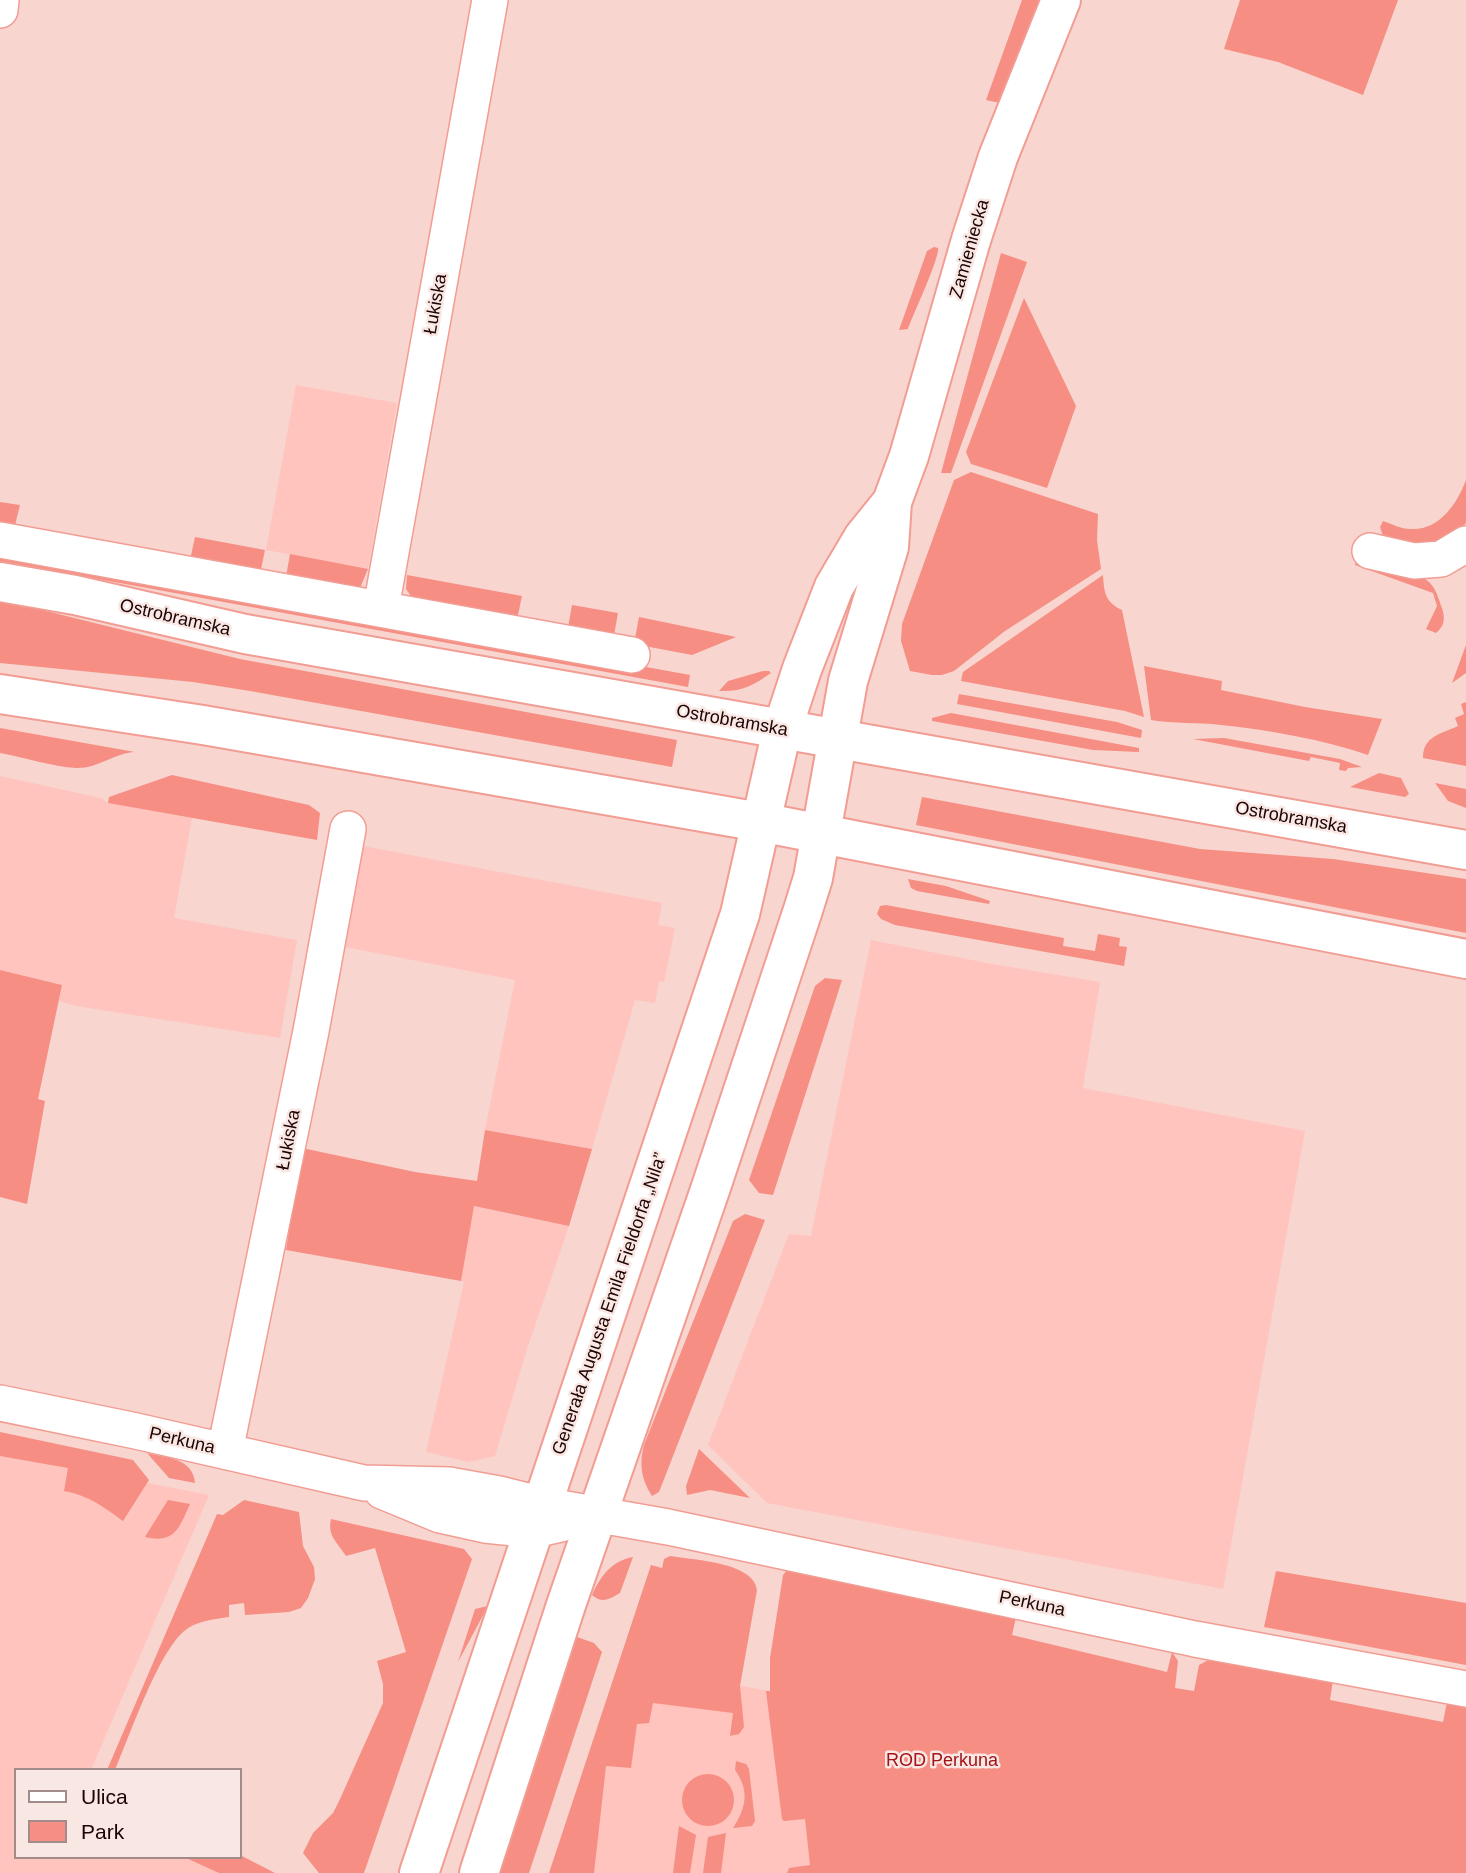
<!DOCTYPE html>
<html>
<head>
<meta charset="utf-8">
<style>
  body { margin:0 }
  #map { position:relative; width:1466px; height:1873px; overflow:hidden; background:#f9d5d0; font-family:Arial,sans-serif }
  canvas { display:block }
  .legend { position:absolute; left:14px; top:1768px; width:228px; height:91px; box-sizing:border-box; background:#f9e7e4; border:2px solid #a18c8a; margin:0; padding:9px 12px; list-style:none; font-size:21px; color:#1e0303 }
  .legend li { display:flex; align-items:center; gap:14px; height:35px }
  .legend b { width:35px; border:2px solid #a18c8a }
</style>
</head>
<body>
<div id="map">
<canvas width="1466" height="1873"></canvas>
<ul class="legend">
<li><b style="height:9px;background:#fff"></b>Ulica</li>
<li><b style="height:19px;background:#f68e83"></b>Park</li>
</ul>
</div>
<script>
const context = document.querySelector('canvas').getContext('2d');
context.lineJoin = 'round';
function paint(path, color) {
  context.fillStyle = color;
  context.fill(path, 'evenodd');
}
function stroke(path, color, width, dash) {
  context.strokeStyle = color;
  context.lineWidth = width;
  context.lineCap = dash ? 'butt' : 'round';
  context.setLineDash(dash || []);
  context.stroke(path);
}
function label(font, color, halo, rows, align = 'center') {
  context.font = font + ' Arial,sans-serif';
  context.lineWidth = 5;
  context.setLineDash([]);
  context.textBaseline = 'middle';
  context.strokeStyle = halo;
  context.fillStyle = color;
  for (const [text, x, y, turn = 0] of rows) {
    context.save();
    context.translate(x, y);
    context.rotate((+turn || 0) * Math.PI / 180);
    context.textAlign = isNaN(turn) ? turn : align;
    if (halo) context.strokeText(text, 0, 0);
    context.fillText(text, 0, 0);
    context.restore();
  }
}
const built = new Path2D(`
  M296,385L397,403L368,569L266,550Z
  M0,776L101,798L108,803L192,818L174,918L297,940L280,1038L76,1006L59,1001L62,985L0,970Z
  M358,845L662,903L658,925L675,928L664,982L659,981L655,1003L635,1000L592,1149L485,1130L515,980L340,946Z
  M871,940L987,963L1100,982L1083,1088L1305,1131L1223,1589L767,1503L708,1445L789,1234L811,1236Z
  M473,1206L569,1226L527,1349L495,1456L469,1462L426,1452L464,1282L461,1281Z
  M0,1454L209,1495L91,1770H16V1857H188L225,1873H0Z
  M633,1667L770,1691L825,1873H574Z`);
const green = new Path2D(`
  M1022,0H1042L1000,103L986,100Z
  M1240,0H1398L1363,95L1278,62L1224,49Z
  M934,247L938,248C940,257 913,315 908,329L899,330L927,251Z
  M1001,253L1027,262L951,473H941Z
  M1024,298L1076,406L1047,488L971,464L966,452Z
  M971,472L1098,514L1097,540L1101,569L1005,631L954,671L942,675H932L910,671L901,641L902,624L954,480Z
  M1466,480V523C1438,551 1419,546 1384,539L1380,527L1383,521C1392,524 1401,529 1410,529C1439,531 1457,504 1466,480Z
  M0,502L20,505L14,529L0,531Z
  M195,537L265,550L260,574L190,560Z
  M0,549L690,675L688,687L0,561Z
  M290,554L368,569L360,588L285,582Z
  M1356,561C1375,566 1417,569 1430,583C1436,589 1439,600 1442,608C1445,618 1445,626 1436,633L1426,629L1437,606L1433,593L1355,565Z
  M407,575L522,596L516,624L417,605L406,589Z
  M1103,575C1104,592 1105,602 1122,610L1144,717L1125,711L961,681L963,672Z
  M0,602L38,609L240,659L677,740L672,767L250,691L193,682L0,663Z
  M572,605L618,613L613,641L567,633Z
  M639,617L736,637L692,655L634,644Z
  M1466,645V673L1452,683Z
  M1144,666L1222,681L1221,690L1305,707L1382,719L1368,755C1321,739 1269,730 1221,725C1197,722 1174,724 1151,720Z
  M763,671H769L771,673C752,686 742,692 719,691L728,681Z
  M959,694L1117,722L1142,730L1141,738L957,704Z
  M1466,702V766L1423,758C1423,736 1441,734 1458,726L1455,718L1464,714L1461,704Z
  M951,713L1139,748V752L1093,750L932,721V718Z
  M0,728L135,752C114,753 97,769 76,768C53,767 24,757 0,753Z
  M1224,738L1340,759L1362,767L1348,768L1346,771L1339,770L1340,763L1311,757L1309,761L1193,739Z
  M1379,773L1401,778L1409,794L1405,797L1350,787Z
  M172,775L309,805L320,813L317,840L108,803L109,797Z
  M1435,783L1466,789V808L1448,801Z
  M922,797L1200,849L1333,859L1466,879V933L916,825Z
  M908,879L946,886L990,901L989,904L917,891L911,888Z
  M886,905L1064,938L1063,946L1095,951L1098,934L1120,938L1119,946L1127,947L1124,966L895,925L881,919L877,914L880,906Z
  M0,970L62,985L38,1099L45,1101L27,1204L0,1197Z
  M825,978L842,980L773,1195L759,1193L749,1180L815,986Z
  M485,1130L592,1149L569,1226L474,1206L461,1281L286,1250L302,1148L415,1172L477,1181Z
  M745,1214L765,1220L659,1492L652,1496C641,1479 639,1464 644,1445L733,1221Z
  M0,1432L133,1460L149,1480L123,1521C102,1506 90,1496 64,1491L68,1468L0,1456Z
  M699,1449L750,1498L710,1490L687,1495L686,1486Z
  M147,1453C167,1458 193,1458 195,1483L169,1478Z
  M168,1500L190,1504C179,1528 175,1544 145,1537Z
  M244,1500L299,1512L303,1546L314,1567L315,1579L308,1598L301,1608L289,1612L245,1615L244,1603L229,1605V1617C214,1619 195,1621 183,1632C157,1656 130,1735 115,1770H107L217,1514L223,1515Z
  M331,1519L464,1549L472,1559L364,1873H319L303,1853L313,1833L333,1813L340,1799L383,1703V1684L377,1661L406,1652L375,1548L346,1556C338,1543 327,1536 331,1519Z
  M670,1556C693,1560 754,1562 757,1590L740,1686L744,1727L739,1734L730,1736L733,1713L653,1703L649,1723L637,1724L631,1768L606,1766L594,1873H549L651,1565L662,1568L664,1559Z
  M633,1557L620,1593C610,1599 602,1604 592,1595C601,1575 612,1561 633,1557Z
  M789,1568L1017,1613L1012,1635L1167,1672L1172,1652L1178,1661L1175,1688L1194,1691L1199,1665L1212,1658L1333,1680L1330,1700L1443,1722L1447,1702L1466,1706V1873H787L789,1868L810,1865L805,1819L784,1821L782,1819L766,1691H770V1658L783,1575Z
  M1276,1571L1466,1603V1665L1264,1627Z
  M488,1606L458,1662L475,1609Z
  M577,1637L594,1643L602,1652L529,1873H500Z
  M736,1761L746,1764L749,1769L755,1821L752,1826L733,1828C746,1808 750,1791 735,1770Z
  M682 1800a26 26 0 1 1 52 0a26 26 0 1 1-52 0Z
  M679,1826L696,1835L690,1873H673Z
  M726,1833L721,1873H703L708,1837Z
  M240,1855L275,1873H219L184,1857H240Z`);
const minor = new Path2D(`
  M0,10L1,0
  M0,540L632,655
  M1370,551L1414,561L1441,559L1466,544
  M381,608L490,0
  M0,1403L136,1431L364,1483L449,1485L499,1494L543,1505L668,1527L1195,1639L1466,1689
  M225,1451L311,1031L348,829
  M382,1491L440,1515L485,1525L534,1530L561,1524`);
const tertiary = new Path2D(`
  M419,1873L740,914L782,730L802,669L834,587L863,538L892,502
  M479,1873L566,1605L710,1190L803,910L813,878L848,681L889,547L892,502L909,456L971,240L998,157L1061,0`);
const primary = new Path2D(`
  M0,582L75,595L245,634L1466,850
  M0,694L203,725L760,822L1466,959`);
const streetNames = [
  ["Zamieniecka",970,249,-74],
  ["Łukiska",436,304,-80],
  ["Ostrobramska",175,618,13],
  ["Ostrobramska",732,721,10],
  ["Ostrobramska",1291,818,10],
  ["Łukiska",289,1140,-79],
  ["Generała Augusta Emila Fieldorfa „Nila”",610,1304,-71],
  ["Perkuna",182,1441,13],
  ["Perkuna",1032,1604,12]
];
const parkNames = [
  ["ROD Perkuna",942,1761]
];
paint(built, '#fec4bd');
paint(green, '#f68e83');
stroke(minor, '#f19d93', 38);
stroke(tertiary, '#f19d93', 42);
stroke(primary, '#f19d93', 42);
stroke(minor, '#fff', 35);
stroke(tertiary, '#fff', 38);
stroke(primary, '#fff', 38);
label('18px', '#1e0303', '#f9e7e4', streetNames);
label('18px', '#a31418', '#f9e7e4', parkNames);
</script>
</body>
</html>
